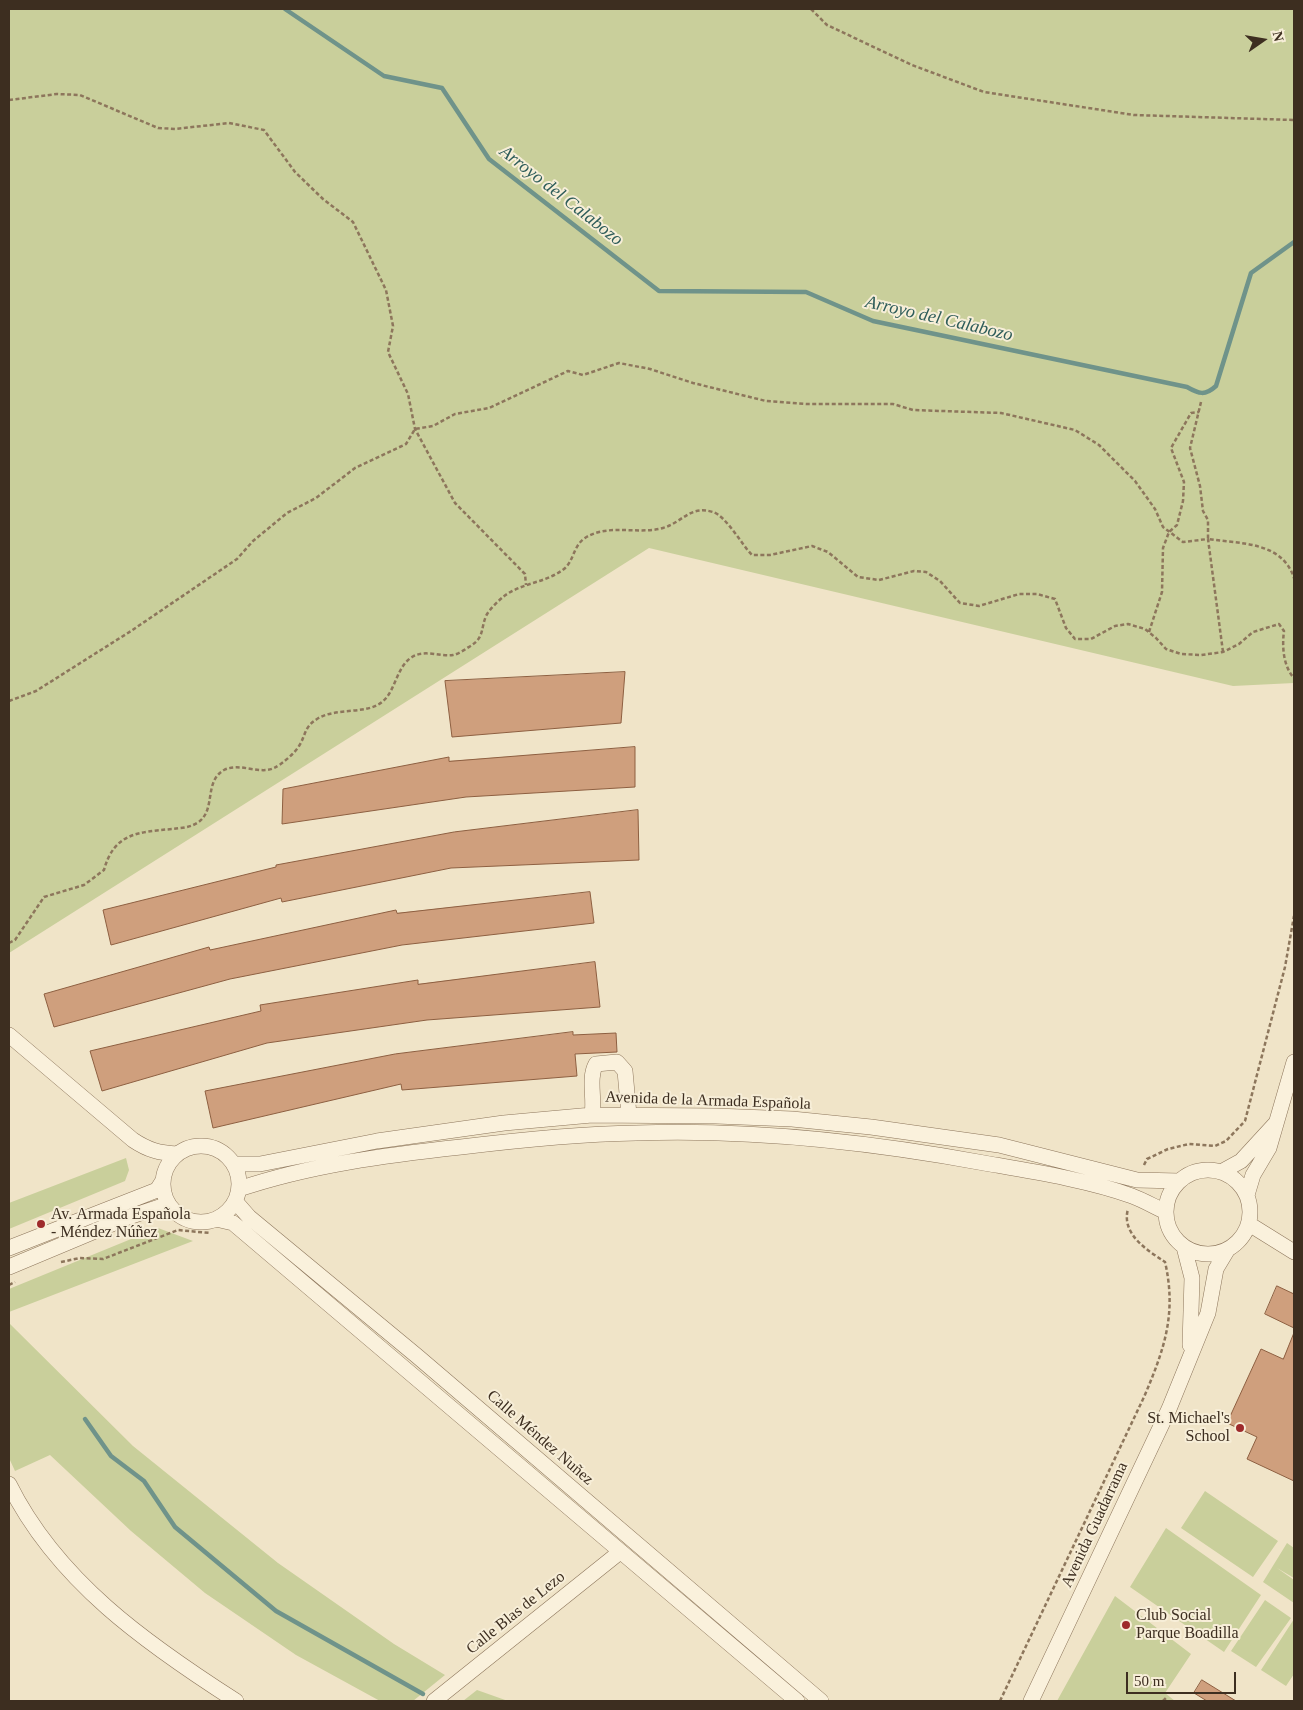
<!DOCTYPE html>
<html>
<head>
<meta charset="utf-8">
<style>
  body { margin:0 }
  #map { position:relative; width:1303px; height:1710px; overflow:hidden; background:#f0e4c8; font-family:"Times New Roman",serif }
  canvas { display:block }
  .frame { position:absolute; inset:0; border:10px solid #3d2e20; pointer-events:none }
  .north { position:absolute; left:1238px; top:15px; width:50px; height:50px; -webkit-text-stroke:4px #f7eed8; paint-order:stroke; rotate:77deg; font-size:14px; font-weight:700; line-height:20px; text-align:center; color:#3d2e20 }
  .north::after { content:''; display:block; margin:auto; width:18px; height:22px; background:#3d2e20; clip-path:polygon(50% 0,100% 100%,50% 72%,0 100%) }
  .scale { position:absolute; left:1126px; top:1672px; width:110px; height:22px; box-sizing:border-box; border:2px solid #3d2e20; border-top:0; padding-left:6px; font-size:15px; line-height:18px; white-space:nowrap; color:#3d2e20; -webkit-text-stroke:4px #f7eed8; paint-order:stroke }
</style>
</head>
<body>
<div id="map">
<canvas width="1303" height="1710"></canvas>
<div class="frame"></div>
<div class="north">N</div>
<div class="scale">50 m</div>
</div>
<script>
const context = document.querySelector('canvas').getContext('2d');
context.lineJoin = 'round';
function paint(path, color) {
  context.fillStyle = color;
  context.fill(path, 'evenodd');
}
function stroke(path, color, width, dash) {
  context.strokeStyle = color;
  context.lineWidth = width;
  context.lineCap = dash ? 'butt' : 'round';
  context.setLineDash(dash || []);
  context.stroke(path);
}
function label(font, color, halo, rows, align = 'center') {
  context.font = font + ' "Times New Roman",serif';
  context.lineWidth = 4;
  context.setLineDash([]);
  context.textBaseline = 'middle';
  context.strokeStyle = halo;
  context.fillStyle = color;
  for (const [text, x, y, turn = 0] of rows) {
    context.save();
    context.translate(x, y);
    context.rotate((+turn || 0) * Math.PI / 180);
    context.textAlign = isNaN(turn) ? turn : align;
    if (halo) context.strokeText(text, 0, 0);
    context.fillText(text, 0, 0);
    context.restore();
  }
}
const green = new Path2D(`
  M9,9H1294V683L1233,686L649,548L9,953Z
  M126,1158L129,1170L125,1181L9,1229V1203Z
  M158,1228L193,1241L9,1312V1289Z
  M9,1323L133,1446L278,1563L394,1644L445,1675L413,1701H380L296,1655L205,1593L131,1531L50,1455L15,1471L9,1458Z
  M1205,1491L1278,1541L1253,1577L1181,1528Z
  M1166,1528L1261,1595L1224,1652L1130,1587Z
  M1287,1543L1294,1548V1578L1277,1568L1294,1580V1603L1263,1582Z
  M1115,1596L1191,1654L1165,1693L1175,1701H1057Z
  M1265,1600L1291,1618L1256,1667L1231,1651Z
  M1294,1619V1674L1286,1686L1261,1670Z
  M477,1690L508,1701H463Z`);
const stream = new Path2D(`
  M285,9L384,76L442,88L489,159L659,291L806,292L873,321L1187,387C1199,394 1205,396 1216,386L1251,273L1294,242
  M85,1419L111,1456L144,1481L175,1527L276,1611L423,1694`);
const building = new Path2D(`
  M625,672L621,723L452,737L445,681Z
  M635,747V787L466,797L282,824L283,789L449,757V761Z
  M638,810L639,860L451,868L282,902L281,898L111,945L103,910L276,867V865L454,832Z
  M590,892L594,923L402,945L230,979L54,1027L44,994L209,947L210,950L396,910L397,913Z
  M595,962L600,1007L427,1020L267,1043L102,1091L90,1051L261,1011L260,1005L418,980V984Z
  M573,1032V1035L616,1033L617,1052L575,1054L577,1076L402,1090L401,1084L213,1128L205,1091L395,1054Z
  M1277,1286L1294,1294V1328L1265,1314Z
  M1294,1333V1481L1247,1459L1257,1437L1227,1423L1261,1349L1283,1359Z
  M1202,1680L1236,1701H1207L1194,1693Z`);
const path = new Path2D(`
  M811,9L827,25L912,65L984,92L1134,115L1294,120
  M9,100L57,94L80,95L158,128L175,129L229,123L264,130L295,172L323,199L353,222L386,290L393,326L388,352L408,394L415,429L455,503L525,574L526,585
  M1201,402L1190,448L1200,486L1203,511L1208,520V539C1240,544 1282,541 1294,578
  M1149,632L1162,592L1163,548L1169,532L1177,525L1183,501L1184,482L1171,448L1191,413L1199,412
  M9,701L36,691L131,631L237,559L253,541L287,513L316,498L355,468L406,444L415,429L433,426L455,414L489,408L568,371L583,375L619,363L650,369L693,383L766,401L806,404H893L913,410L1001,413L1075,430L1099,445L1135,481L1155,509L1163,527L1183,542L1208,539L1223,652
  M9,943L15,940L44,897L84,885L104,870C114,833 138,832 172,829C180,828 189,828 197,823C217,811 203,782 224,770C240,762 259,775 274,768C281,765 295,753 299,746C306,735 304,727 317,719C336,707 366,715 382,702C396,691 396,667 412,657C425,649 440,657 453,655C459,654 467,648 472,645C484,637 481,628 486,616C489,610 497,602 503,597C520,583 546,583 564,569C574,561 573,546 585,538C608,523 638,535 663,528C683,522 690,505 713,512C726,516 742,545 752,555H770L812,546L828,552L858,577L879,580L914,571L926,572L940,581L960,603L979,606L1019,594H1037L1055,599L1066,628L1075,639H1091L1115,626L1128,624L1145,629L1156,638L1166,649L1181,654L1201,655L1223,652L1239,644L1253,632L1279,624L1284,631C1282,646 1283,666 1294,678
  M1144,1165L1147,1159L1168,1149L1189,1144L1215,1146L1226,1141L1245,1121L1285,967L1294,916
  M61,1262L80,1258L103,1259L178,1230L210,1233
  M9,1285L15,1282
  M1000,1701L1144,1397C1164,1350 1177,1314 1165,1262C1147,1250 1121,1234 1128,1209
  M1163,1701L1166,1698`);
const street = new Path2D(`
  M9,1035L133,1140C148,1150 159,1153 177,1154
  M592,1115C595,1099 588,1078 596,1064L617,1062L625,1071L629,1115
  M163 1184a38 38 0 1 1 76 0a38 38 0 1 1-76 0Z
  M234,1164H260L377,1141L504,1123L592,1115L716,1116L792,1119L871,1127L999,1145L1137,1180L1179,1181
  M1166 1212a42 42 0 1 1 84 0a42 42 0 1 1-84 0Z
  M1221,1172L1241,1161L1275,1124
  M239,1189C310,1165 387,1155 461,1147C519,1140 578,1134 636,1133C752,1129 870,1142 984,1163C1030,1171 1088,1180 1132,1196C1143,1200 1155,1207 1166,1212
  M1247,1195L1253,1175L1269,1148L1294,1062
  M235,1201L249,1217L417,1356L821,1701
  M216,1219L233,1223L797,1701
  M1249,1224L1294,1252
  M1184,1247L1192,1278L1190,1345
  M9,1248L157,1190L162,1182
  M9,1267L126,1218L159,1207H170
  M9,1484C57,1581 147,1644 236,1701
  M434,1701L620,1552
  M1031,1701L1169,1409L1208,1313L1216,1269L1228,1249`);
const markers = [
  [41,1224,5,"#9e2a2b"],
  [1240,1428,5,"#9e2a2b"],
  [1126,1625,5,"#9e2a2b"]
];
const streetNames = [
  ["Avenida de la Armada Española",708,1101,2],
  ["Calle Méndez Nuñez",540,1438,41],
  ["Avenida Guadarrama",1095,1525,-65],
  ["Calle Blas de Lezo",516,1613,-39]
];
const poiNames = [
  ["Av. Armada Española",51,1215],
  ["- Méndez Núñez",51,1233],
  ["St. Michael's",1230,1419,"right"],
  ["School",1230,1437,"right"],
  ["Club Social",1136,1616],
  ["Parque Boadilla",1136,1634]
];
const waterNames = [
  ["Arroyo del Calabozo",561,196,38],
  ["Arroyo del Calabozo",939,319,13]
];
paint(green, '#c9cf9b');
stroke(stream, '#6f938a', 4.5);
paint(building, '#cf9f7d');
stroke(building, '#8d5f41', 1);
stroke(street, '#8d765c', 16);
stroke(path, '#8d765c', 2.5, [4, 2.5]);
stroke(street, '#faf1dc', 15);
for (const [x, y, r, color] of markers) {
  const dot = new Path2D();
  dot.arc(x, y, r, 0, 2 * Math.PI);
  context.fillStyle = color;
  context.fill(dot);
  stroke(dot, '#f7eed8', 2);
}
label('16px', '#3d2e20', '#f7eed8', streetNames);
label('16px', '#3d2e20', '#f7eed8', poiNames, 'left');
label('italic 18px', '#2f5d5a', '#f7eed8', waterNames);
</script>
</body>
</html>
